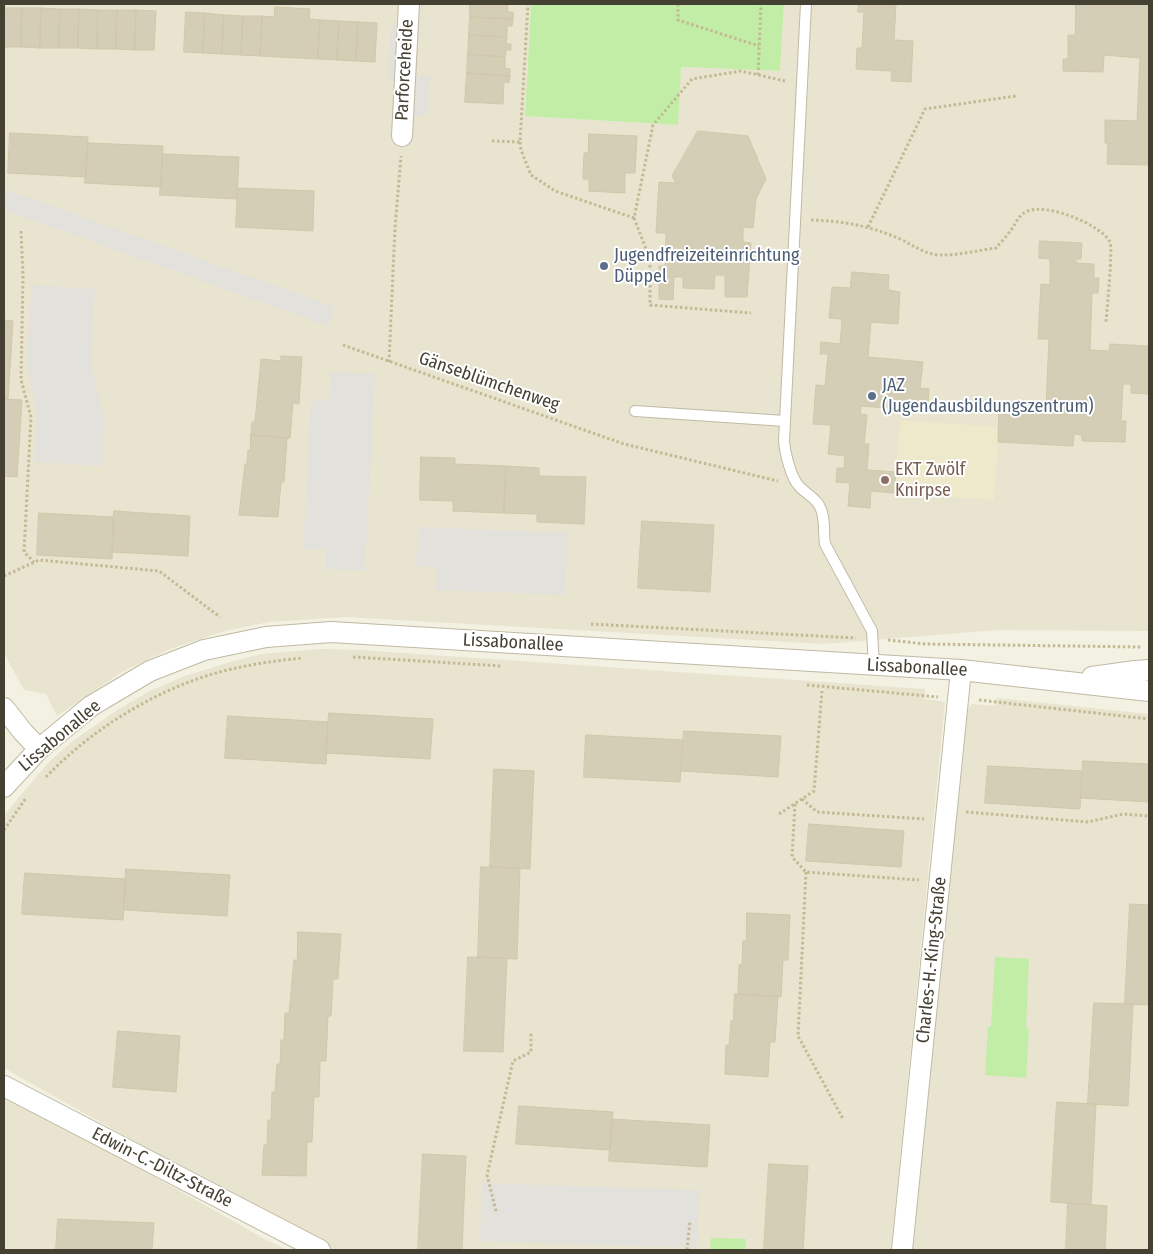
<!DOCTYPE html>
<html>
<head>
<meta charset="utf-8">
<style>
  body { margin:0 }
  #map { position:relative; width:1153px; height:1254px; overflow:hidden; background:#f3f1e2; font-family:"Fira Sans Condensed",sans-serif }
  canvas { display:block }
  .frame { position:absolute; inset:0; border:5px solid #454132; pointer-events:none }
</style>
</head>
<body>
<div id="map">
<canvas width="1153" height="1254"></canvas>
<div class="frame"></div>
</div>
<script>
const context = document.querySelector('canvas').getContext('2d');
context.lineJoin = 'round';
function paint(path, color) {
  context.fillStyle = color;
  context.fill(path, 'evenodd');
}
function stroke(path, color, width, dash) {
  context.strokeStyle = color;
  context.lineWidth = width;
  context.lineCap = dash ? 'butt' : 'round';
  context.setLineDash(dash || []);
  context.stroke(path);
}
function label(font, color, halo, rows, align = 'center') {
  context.font = font + ' "Fira Sans Condensed",sans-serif';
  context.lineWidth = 4;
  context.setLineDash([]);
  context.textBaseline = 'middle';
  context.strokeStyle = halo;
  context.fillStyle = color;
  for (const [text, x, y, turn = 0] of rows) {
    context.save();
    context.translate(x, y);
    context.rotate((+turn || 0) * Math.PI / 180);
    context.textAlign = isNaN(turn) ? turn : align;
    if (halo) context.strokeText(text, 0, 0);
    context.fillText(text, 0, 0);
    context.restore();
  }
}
const residential = new Path2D(`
  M4,4H531L525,116L677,125L681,67L780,71L784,4H1149V631L997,630L824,644L345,617L269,622L225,631L170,649L122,672L57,716L46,694L24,690L4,653Z
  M321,649L360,650L925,689V699L945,702L891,1250H333L290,1229L4,1068V815L49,762L74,740L119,709L150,691L185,676L227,663L261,654Z
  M997,698L1149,714V1250H912L966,715L968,709L972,704L995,706Z
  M4,1092L263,1238L287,1250H4Z`);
const education = new Path2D(`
  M900,420L999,427L994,500L894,493Z`);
const green = new Path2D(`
  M531,4H784L780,71L681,67L678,125L525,116Z
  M995,957L1029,959L1026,1028L1029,1029L1026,1078L985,1075L988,1027L991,1026Z
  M711,1238L746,1239L745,1250H710Z`);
const parking = new Path2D(`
  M391,25L402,26L398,82H388Z
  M413,75L430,76L428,116L410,115Z
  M4,189L335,307L328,326L4,210Z
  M32,285L95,289L91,367L105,420L102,466L34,462L37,416L27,363Z
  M331,372L375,374L365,571L326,569V550L303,549L311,400L329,401Z
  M418,527L568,533L565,595L436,590L437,567L416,566Z
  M482,1183L699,1190L697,1248L480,1241Z`);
const building = new Path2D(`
  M470,4H508V12H513V19L470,17Z
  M859,4H896L894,40L913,41L911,82L891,81L892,71L856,69L857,48H862L864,12H858Z
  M1076,4H1149V165L1107,164L1108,143H1105V120L1137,121L1140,58L1104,55L1103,72L1063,71V59H1068V35H1075Z
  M275,7L310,9L309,19L320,20L318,59L260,56L262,16L274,17Z
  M4,8H22L21,47H4Z
  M22,8H41L40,48L21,47Z
  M41,8L60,9L59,48H40Z
  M60,9H79L78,48H59Z
  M79,9L98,10L97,49L78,48Z
  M98,10H117L116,49H97Z
  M117,10H136L135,50L116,49Z
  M136,10L156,11L154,50H135Z
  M186,12L205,13L203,53L184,52Z
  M205,13L224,15L222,54L203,53Z
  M224,15L243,16L241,55L222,54Z
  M243,16H262L260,56L241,55Z
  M470,17L513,19L512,26H507V37L469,35Z
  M320,20L339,21L337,60L318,59Z
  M339,21L358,22L356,61L337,60Z
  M358,22L377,23L375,62L356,61Z
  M469,35L507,37L506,44H511V50H506L505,57L468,54Z
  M468,54L505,57V68L510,69V76L467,73Z
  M467,73L510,76L509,83L504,82L503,104L465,102Z
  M698,131L748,136L766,179L756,199L753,228L743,227V242L751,243L747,297H725V275H715L714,289L683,288V277H674L673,300L659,299V266H665L666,233H656L659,182L676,183L672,176Z
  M10,133L88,137L86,177L8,173Z
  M589,134L637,136L635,173H625V193L589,191V179H583L584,153H588Z
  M88,143L163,146L161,187L85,183Z
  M163,154L239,157L237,199L160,195Z
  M238,188L314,191L313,231L236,227Z
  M1040,241L1082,243L1081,259H1076V263L1094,264V278H1099L1098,293H1092L1090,350L1109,351L1110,344L1149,346V394L1131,393V384H1123L1121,421H1126L1125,442L1082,441V435L1074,434L1073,446L998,442L999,401L1041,403L1040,405H1046L1049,339H1038L1041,284L1050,285V259L1039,258Z
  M852,272L889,275L888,290L900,292L898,324L871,322L868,357L923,362L920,388L929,389L928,404L911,402L910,410L861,406L860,414L867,415L864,444H869L867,470L896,472L894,493L871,491L870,508L848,506L850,483L836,482L837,468H844L845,456L828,454L831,425L813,424L816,385L825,386L828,354H820L821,342L840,344L842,319L829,318L832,287L850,288Z
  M4,320L13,321L8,399H4Z
  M281,356L302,357L299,404L293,403L290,438L251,435L252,422H255L261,359L281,361Z
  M4,399L22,400L17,477L4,476Z
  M251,435L287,438L284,482H281L278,517L239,515L245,464H247L248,450H250Z
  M421,457L455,458V464L506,466L504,513L453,511V501L420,500Z
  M506,466L539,468V476L586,477L584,524L537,522V514L504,513Z
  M114,511L190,516L188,556L112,552Z
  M39,513L114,517L112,559L37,555Z
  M642,521L714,525L710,592L638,588Z
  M329,713L433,719L430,759L326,753Z
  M228,716L328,722L326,764L225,758Z
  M684,731L781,736L778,777L681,771Z
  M586,735L683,740L680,782L584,777Z
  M1083,761L1149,764V802L1081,798Z
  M988,766L1082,771L1080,809L985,803Z
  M494,769L534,771L530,869L490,867Z
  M809,824L904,831L901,867L806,861Z
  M481,867L520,868L517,959L478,957Z
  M126,869L230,875L227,916L124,910Z
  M25,873L126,879L123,920L22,914Z
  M1130,904L1149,905V1005L1125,1004Z
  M747,913L790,915L788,960H783L781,997L738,994L739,965H742L743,941H746Z
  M298,932L341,934L338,979H333L331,1016H328L326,1061H320L319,1097H314L312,1142H307L306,1176L262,1175L264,1145H267L268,1120H271L272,1092H275L277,1064H280L281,1040H284L285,1013H289L294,960H297Z
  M468,957L507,958L503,1052L464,1051Z
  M735,994L778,996L775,1042H770L768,1077L725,1074L726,1045H729L731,1021H733Z
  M1094,1003L1133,1004L1128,1106L1088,1104Z
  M118,1031L180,1036L176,1092L113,1087Z
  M1057,1102L1096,1104L1091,1205L1051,1202Z
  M519,1106L613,1112L610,1150L516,1144Z
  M612,1119L710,1125L707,1167L609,1161Z
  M423,1154L466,1156L462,1250H418Z
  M769,1164L808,1166L803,1250H764Z
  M1068,1203L1107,1206L1105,1250H1066Z
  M58,1219L154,1223L152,1250H56Z`);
const path = new Path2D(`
  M678,4V20L759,46
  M758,75L761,4
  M492,141L520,142L528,4
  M520,142L521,150L531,175L555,191L634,218L653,125L692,79L741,71L785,81
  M634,218L650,259V305L751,313
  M811,220C843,221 871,226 900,239C913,245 924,254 939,255C956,256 979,250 996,248C1001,242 1007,236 1011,230C1017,222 1018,215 1028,211C1046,203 1101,224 1110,242C1113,248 1107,310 1106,322
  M868,227L925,109L1016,96
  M21,231L23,275L21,380L31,417L24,552L34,562
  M343,345L624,444L778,481
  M389,362L395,228L401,156
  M4,576L39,560L159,571L220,617
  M591,624L856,638
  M888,640L926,644L1141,647
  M353,657L502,666
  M807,685L938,697
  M979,700L1149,719
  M46,777C90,731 149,694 209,675C239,666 271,661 302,658
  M802,799L817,812L924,819
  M795,804L792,857L806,872L919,880
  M966,812L1088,822L1123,814L1149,816
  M779,814L814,791L822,691
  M4,830L26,798
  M806,872L798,1036L843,1119
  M496,1211L487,1175L513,1061L531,1052V1033
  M687,1250L690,1221`);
const lane = new Path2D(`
  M806,4L784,441C785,453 791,478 799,486C805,493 814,497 819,505C826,517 823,531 825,544L872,631L874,666
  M635,411L785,421`);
const street = new Path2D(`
  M402,136L409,4
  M1092,677L1135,671L1149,670
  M4,708L23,732L39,749
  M4,787L39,749L91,706L150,671L204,650L266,637L331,632L961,670L1149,691
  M4,1086L320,1250
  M902,1250L961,670`);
const markers = [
  [604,266,5,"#5c6f8a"],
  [872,396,5,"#5c6f8a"],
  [885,480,5,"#8d6e63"]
];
const streetNames = [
  ["Parforceheide",405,70,-87],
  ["Gänseblümchenweg",489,382,19],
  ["Lissabonallee",513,643,3],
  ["Lissabonallee",917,668,3],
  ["Lissabonallee",60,736,-40],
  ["Charles-H.-King-Straße",932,960,-84],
  ["Edwin-C.-Diltz-Straße",162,1168,27]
];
const serviceNames = [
  ["Jugendfreizeiteinrichtung",614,256],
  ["Düppel",614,277],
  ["JAZ",882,386],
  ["(Jugendausbildungszentrum)",882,407]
];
const educationNames = [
  ["EKT Zwölf",895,470],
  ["Knirpse",895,491]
];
paint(residential, '#e8e4cf');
paint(education, '#eee9ca');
paint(green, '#c2eda6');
paint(parking, '#e3e1db');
paint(building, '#d5ceb6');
stroke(building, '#d1c8a9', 1);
stroke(lane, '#bfbaa4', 12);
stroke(street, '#bfbaa4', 22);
stroke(path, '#c3b993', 3, [2.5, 2.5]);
stroke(lane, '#fff', 10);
stroke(street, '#fff', 20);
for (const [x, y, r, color] of markers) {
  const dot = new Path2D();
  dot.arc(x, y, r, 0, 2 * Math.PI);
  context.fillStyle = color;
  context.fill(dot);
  stroke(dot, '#fff', 2);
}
label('18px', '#454132', '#fff', streetNames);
label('18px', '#4e5e75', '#fff', serviceNames, 'left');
label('18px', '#785e54', '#fff', educationNames, 'left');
</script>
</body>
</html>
